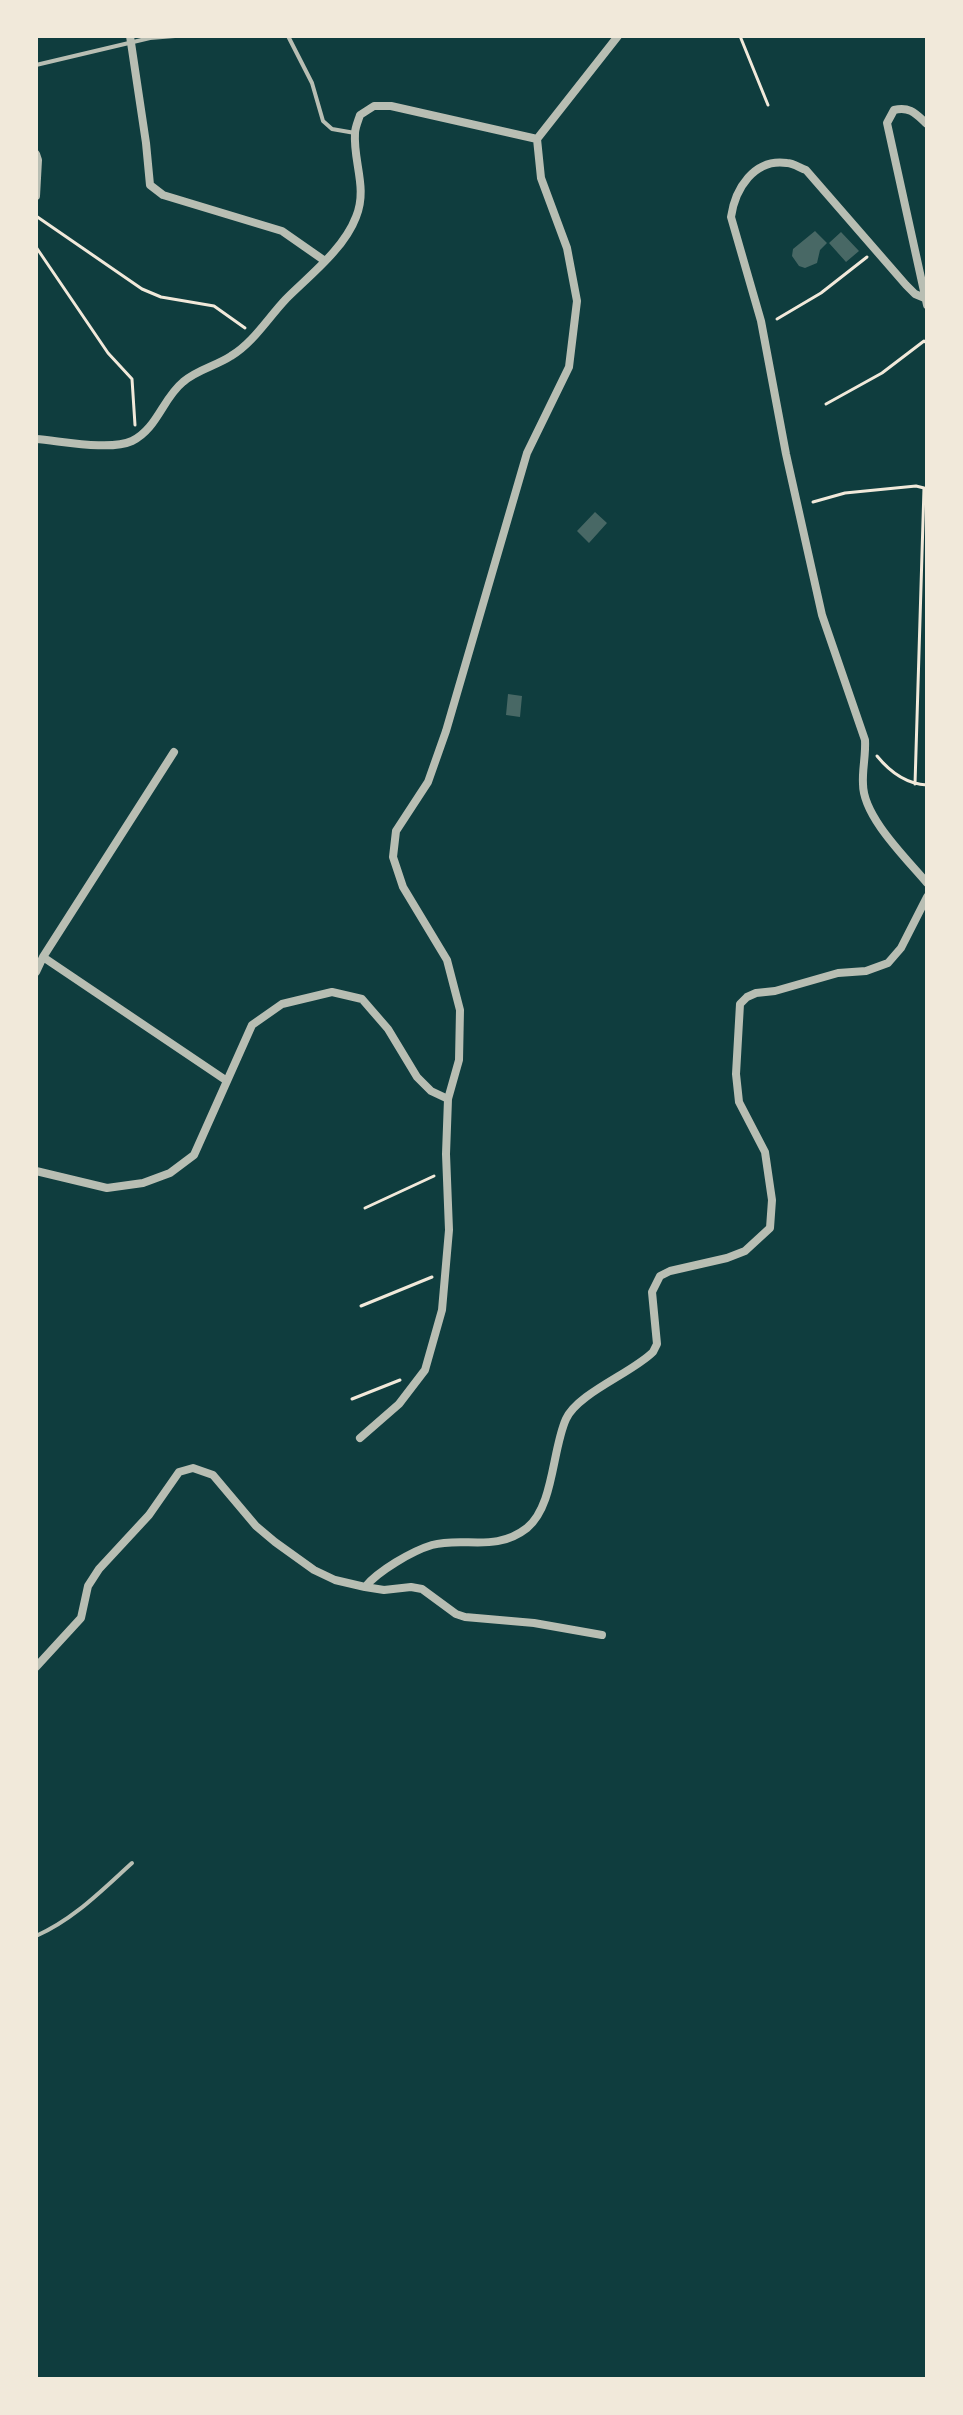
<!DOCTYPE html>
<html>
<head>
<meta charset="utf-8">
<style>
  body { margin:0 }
  #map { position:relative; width:963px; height:2415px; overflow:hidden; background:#0f3d3e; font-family:Roboto,sans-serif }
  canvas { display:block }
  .frame { position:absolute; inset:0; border:38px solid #f1e9da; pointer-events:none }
</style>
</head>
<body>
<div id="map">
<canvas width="963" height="2415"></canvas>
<div class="frame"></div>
</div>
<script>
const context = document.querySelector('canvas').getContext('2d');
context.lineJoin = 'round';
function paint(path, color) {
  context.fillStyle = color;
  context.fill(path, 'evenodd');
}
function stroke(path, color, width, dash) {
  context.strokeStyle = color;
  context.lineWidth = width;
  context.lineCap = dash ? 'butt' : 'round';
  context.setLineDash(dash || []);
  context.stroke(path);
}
const building = new Path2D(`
  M815,231L827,243L820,250L817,263L805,268L799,266L792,256L793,249Z
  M841,232L859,251L846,262L829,243Z
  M595,512L607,523L589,543L577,531Z
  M508,694L522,696L520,717L506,715Z`);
const path = new Path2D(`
  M740,36L768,105
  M36,216L142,289L161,297L214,306L245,328
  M36,247L108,353L132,379L135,425
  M777,319L821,293L867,257
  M826,404L882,373L924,341L927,343
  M813,502L845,493L916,486L924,488L915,784
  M877,756C890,772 907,784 927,785
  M365,1208L434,1176
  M361,1306L432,1277
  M352,1399L400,1380`);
const service = new Path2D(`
  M288,36L312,83L323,121L332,129L355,133
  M36,65L150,38L175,36
  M36,1936C74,1919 101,1891 132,1863`);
const minor = new Path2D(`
  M130,36L146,143L150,185L163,195L282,231L325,261
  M927,124C916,114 910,106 894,110L887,123L927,305
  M36,154L38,160L36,196
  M927,299L915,294L906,285L806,170C800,168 793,163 787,163C754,158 735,189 731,217L761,321L786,454L822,615L865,740C866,755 862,770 863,784C863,817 907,859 927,883
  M36,439C62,441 110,451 132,441C157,429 163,398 183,382C196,370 216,366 231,356C253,343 268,318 286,299C309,276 344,249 356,217C368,188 353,162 355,133C355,128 358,121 360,115L374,106H391L537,139
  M43,957L227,1081
  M36,972L43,957L174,752
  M36,1171L107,1188L143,1183L170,1173L194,1155L252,1025L282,1004L332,992L362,999L388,1029L417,1077L431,1091L448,1099
  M360,1438L399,1404L425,1370L442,1310L449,1230L446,1154L448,1099L459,1060L460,1010L447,960L403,887L393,857L396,831L428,782L446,731L527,453L569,367L577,301L567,248L541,178L537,139L618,36
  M365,1587C378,1571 412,1551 432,1545C464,1536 495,1553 527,1528C554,1506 552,1450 566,1419C578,1393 632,1373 653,1352L657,1344L652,1292L660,1276L670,1271L727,1258L745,1251L770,1228L772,1200L765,1152L739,1102L736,1074L740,1004L747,997L756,993L775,991L838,973L866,971L888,963L901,948L927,897
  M36,1667L81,1618L88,1586L99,1569L149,1515L179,1472L193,1468L213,1475L256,1526L275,1542L314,1570L335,1580L365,1587L384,1590L411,1587L422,1589L456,1614L465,1617L534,1623L602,1635`);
paint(building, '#486865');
stroke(path, '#f1e9da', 3);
stroke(service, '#b8beb3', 4);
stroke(minor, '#b8beb3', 8);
</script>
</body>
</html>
